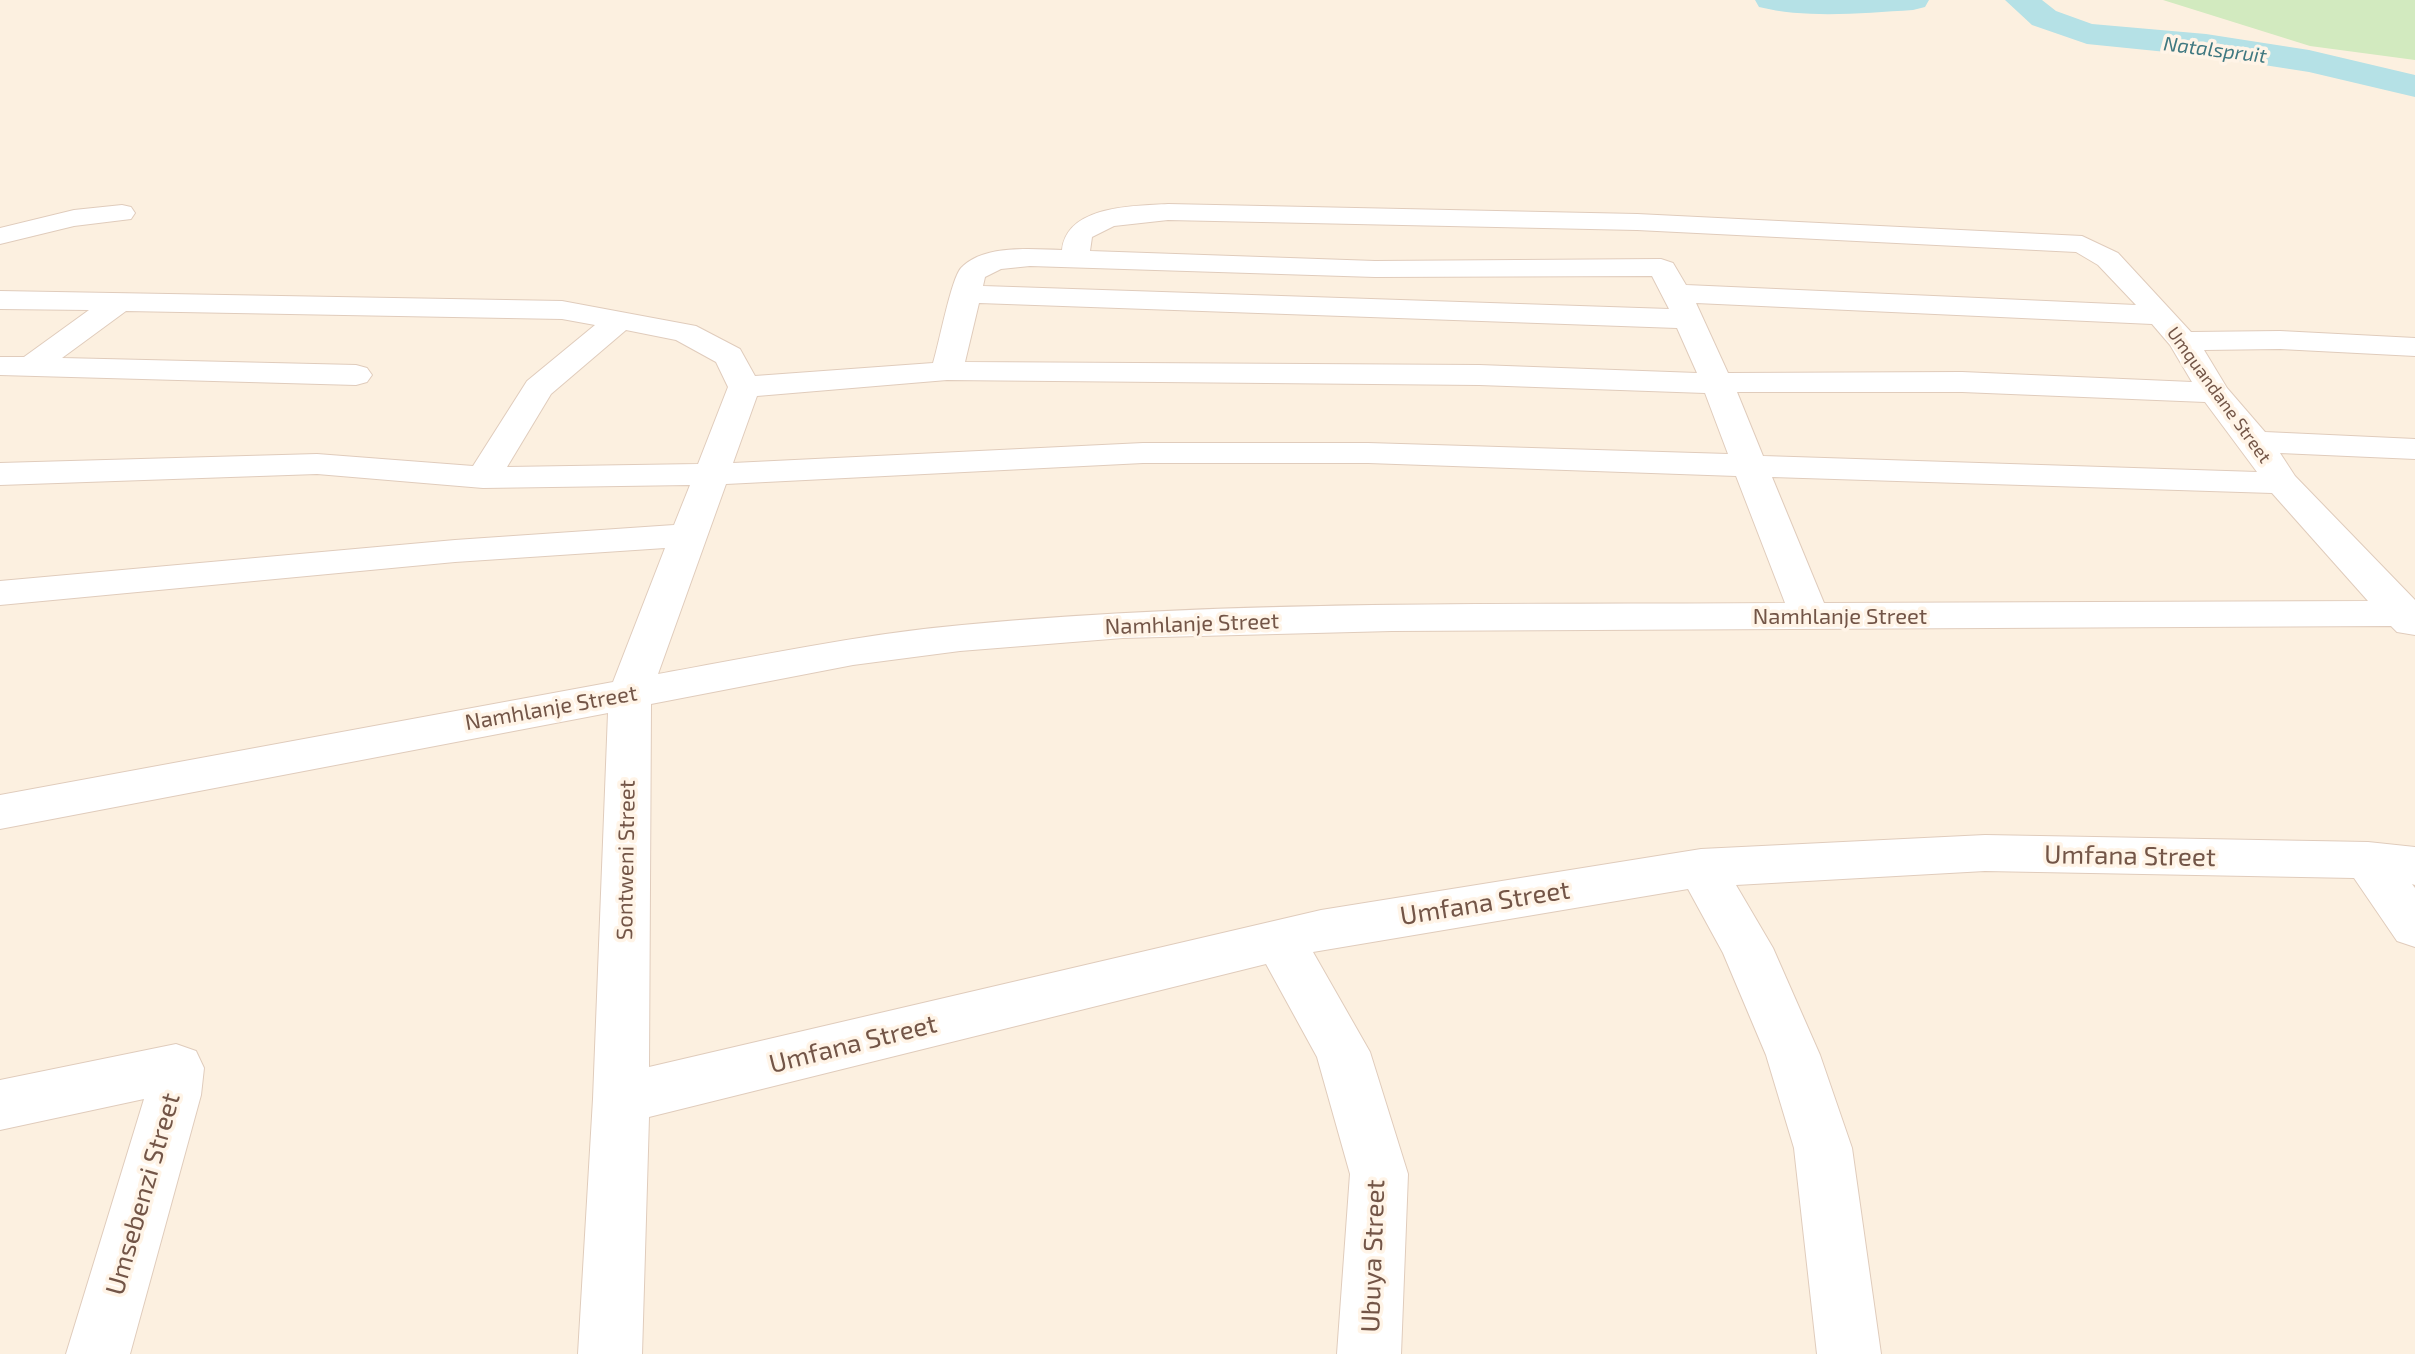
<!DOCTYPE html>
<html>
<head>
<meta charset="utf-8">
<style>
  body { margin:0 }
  canvas { display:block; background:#fcf0e0 }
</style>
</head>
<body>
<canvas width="2415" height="1354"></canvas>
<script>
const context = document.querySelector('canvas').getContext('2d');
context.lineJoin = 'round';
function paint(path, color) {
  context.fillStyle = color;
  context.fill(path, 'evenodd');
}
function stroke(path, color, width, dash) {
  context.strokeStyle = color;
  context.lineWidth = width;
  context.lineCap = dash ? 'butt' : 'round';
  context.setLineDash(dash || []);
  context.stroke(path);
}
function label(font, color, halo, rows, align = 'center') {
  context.font = font + ' "Exo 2",sans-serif';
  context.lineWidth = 7;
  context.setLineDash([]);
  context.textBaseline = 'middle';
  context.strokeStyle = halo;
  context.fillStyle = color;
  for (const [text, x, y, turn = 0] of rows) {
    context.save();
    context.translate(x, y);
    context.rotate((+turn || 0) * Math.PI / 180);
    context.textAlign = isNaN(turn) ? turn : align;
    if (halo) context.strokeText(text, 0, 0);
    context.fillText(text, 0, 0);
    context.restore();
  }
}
const green = new Path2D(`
  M2163,0H2415V60L2310,46Z`);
const river = new Path2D(`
  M1755,0H1929L1925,7L1913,10C1863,13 1808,19 1759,7Z
  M2005,0H2042L2056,11L2092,24L2206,34L2309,50L2415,75V97L2309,72L2206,56L2087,44L2032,25Z`);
const minor = new Path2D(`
  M1168,204L1637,214L2082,236L2118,253L2191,332L2280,331L2415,338V356L2280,349L2204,350L2227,388L2265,432L2415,439V459L2280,453L2295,476L2415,600V635L2397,632L2391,626L1392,631L1123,638L960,651L853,665L651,704L649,1067L1321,910L1701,849L1985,835L2368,842L2415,847V885L2412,884L2415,888V947L2397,941L2354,878L1985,871L1736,885L1773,948L1820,1055L1852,1148L1881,1354H1817L1794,1148L1766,1055L1723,953L1688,889L1313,952L1370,1052L1408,1174L1401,1354H1337L1350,1174L1317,1057L1266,964L649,1117L642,1354H578L593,1099L608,713L0,829V795L613,682L665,548L455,562L0,605V581L455,540L674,525L690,485L483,488L317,474L0,485V463L317,454L473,466L527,381L595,325L562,319L126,311L62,358L356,365L367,368L372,375L367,382L356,385L0,375V357H24L89,310L0,309V291L562,301L696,326L740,349L755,376L933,363C939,344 951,279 961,268C983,244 1033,249 1062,250C1067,205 1134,206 1168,204ZM1168,220L1637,230L2076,252L2098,265L2136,305L1686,285L1673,263L1661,259L1375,261L1090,251L1092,237L1114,226ZM1030,266L1375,277L1652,276L1669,309L983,286L985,277L1001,269ZM979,303L1677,328L1697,373L1479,365L965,362ZM1696,303L2152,324L2170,345L2192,382L1962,372L1728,373ZM626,330L676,340L716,362L728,387L698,464L507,467L551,394ZM947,380L1479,385L1705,393L1728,454L1368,443H1143L733,463L757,396ZM1737,392H1962L2205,402L2257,472L1763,456ZM1143,463H1368L1736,476L1785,603C1511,605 1235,599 962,625C860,634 759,656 658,674L726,484ZM1772,477L2272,493L2368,601L1824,603Z
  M122,205L131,207L135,213L131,219L74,226L0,244V228L74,210Z
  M176,1044L196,1051L204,1068L201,1095L130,1354H66L144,1099L0,1130V1080Z`);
const farStreetnames = [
  ["Umquandane Street",2219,395,54]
];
const farWaternames = [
  ["Natalspruit",2215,50,7]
];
const streetNames = [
  ["Namhlanje Street",1840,617],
  ["Namhlanje Street",1192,624,-2],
  ["Namhlanje Street",551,708,-10],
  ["Sontweni Street",626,860,-89]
];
const nearStreetnames = [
  ["Umfana Street",2130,856,1],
  ["Umfana Street",1485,903,-9],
  ["Umfana Street",853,1044,-14],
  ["Umsebenzi Street",143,1194,-74],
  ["Ubuya Street",1373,1256,-88]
];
paint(green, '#d2eabf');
paint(river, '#b5e1e6');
stroke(minor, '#e0ccbc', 2);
paint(minor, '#fff');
label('18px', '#735547', '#fff4e7', farStreetnames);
label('italic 20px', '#3f7880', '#fff4e7', farWaternames);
label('22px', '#735547', '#fff4e7', streetNames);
label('26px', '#735547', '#fff4e7', nearStreetnames);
</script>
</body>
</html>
